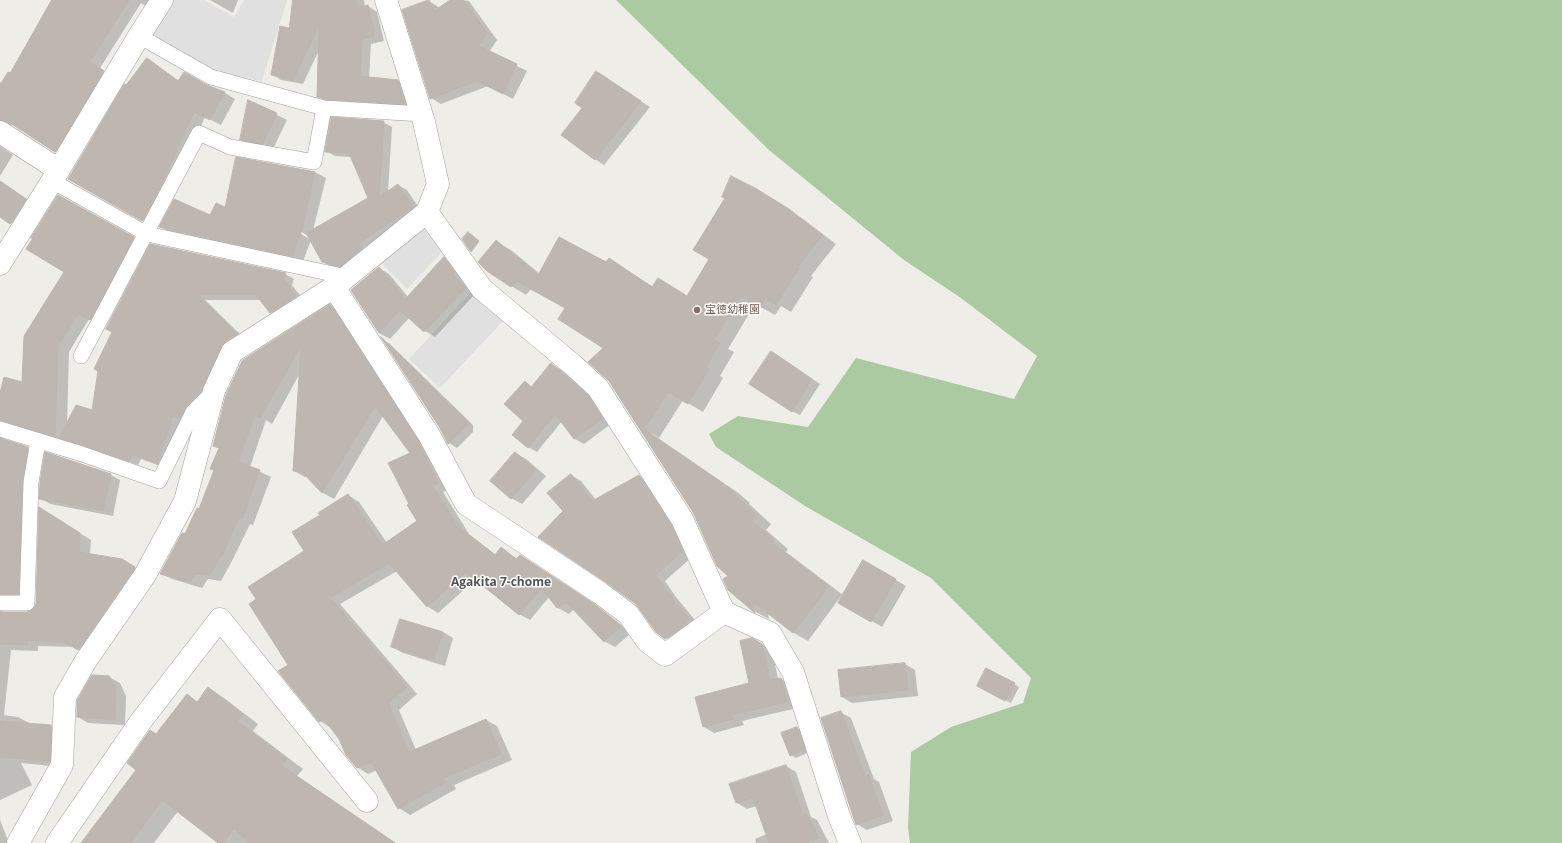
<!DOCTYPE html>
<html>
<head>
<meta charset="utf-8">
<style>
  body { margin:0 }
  canvas { display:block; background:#efede8 }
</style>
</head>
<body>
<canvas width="1562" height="843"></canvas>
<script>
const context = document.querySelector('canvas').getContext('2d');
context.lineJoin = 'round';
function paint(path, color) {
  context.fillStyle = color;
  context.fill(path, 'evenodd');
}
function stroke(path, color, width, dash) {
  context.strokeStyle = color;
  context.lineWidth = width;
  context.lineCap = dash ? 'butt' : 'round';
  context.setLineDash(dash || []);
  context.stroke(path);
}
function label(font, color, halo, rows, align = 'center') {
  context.font = font + ' "Open Sans","Noto Sans JP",sans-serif';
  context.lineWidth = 3;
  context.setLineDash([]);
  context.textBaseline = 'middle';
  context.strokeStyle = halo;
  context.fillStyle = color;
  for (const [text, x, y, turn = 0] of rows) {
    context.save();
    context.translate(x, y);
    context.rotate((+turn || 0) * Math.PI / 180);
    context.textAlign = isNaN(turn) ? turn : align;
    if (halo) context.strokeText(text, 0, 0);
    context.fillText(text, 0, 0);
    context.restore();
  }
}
const forest = new Path2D(`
  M616,0H1562V843H910L908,828L911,752L951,727L1023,703L1031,678L931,578L805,506L716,447L709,434L738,416L808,427L856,358L1014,399L1037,356L961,298L904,260L769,150Z`);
const parking = new Path2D(`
  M171,0H204L234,17L244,0H287L262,81L216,72L150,34Z
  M425,225L443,251L407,289L380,261Z
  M474,289L506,318L440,388L409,359Z`);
const shadow = new Path2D(`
  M52,0H156L151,9L141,3L100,68L113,77L65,157L15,126L12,125L5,126L0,131V82L2,83L10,74Z
  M210,0H238L233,13Z
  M294,0H364L365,7L368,6L377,12L384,41L371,44L369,78L397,81L407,86L414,109L327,102L318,96L319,50L303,84L281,80L272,74L290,29Z
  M452,0L469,1L497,40L489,52L527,71L513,99L488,86L441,104L431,98L429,1L440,8Z
  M147,59L179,81L206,86L225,93L235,99L221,125L205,117L170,193L153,226L69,179L126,87Z
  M605,78L650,107L604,165L595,159Z
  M249,101L287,120L273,149L251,145L241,139Z
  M383,122L392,127L388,192L398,185L407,190L422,212L349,271L332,267L323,262L311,240L303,261L171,233L161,227L211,216L225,209L237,158L315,172L326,178L313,230L370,198L351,157L335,156L326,151ZM297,229L308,236L311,240L296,231Z
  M0,146L13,155L0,176Z
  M0,181L36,205L21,229L0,216Z
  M755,188L803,219L836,244L811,276L813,277L791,312L781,306L775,315L755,304L728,349L734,352L720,376L723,378L703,412L683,400L659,438L651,433V435L726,486L727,485L737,492L750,503L749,504L771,524L766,530L788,549L786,552L843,595L863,561L906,586L882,627L840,602L843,597L841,596L808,641L794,633L768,612L769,619L756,612L729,590L730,576L693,512L609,381L605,348L566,308L531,289L526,295L487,271L496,242L511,250L540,274L607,264L624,268L653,287L688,297Z
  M58,196L144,244L101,326L89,319L69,352L67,424L93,412L114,332L151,245L285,274L294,279L292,285L305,302L280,317L271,312L261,300H205L245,339L166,468L141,459L138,465L66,441V442L2,432V439L4,441L27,448L39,454L29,600L2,610L3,613H28L36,608L40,509L91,540L90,555L133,566L145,574L89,656L75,647L38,646V651L11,650L4,715L18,717L29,723V724L51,726L62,733L61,767L21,763L32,785L0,800V397L23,383L65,272Z
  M444,259L455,265L475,294L435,337L425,331L410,317L390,339L379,333V268L389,274L408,297Z
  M330,305L341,312L449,489L443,492L469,534L496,555L501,549L518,559L532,563L604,611L631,633L615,647L604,641L574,609L569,614L558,608L549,597L530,620L519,614L476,579L438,613L427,606L397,571L340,604L417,694L399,710L416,750L486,720L497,726L512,760L454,785L456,789L410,815L399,808L377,770L368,774L357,767L340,738L331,728L320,721L289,665L258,599L306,551L321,516L348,495L359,502L387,543L419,522L410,504L411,453L383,416L334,499L323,493L308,477H305L294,471L300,373L272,424L266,420L250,467L271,477L253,525L250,524L233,559L221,581L208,579L202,588L172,579L161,573L200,510L215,471L211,468L219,448L214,445Z
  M384,340L390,344L473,425V432L457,448L449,443L440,428Z
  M779,357L820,384L800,415L792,411Z
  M551,364L560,369L597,402L611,424L584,444L575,439L562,421L537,452L528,447L525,421V382L532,387Z
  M515,453L526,459L546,476L522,504L511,498Z
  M111,475L120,480L113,516L50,504L40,498Z
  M571,475L581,481L596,500L639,476L649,481L692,557L665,581L676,597L699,625L676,644L657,632L564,511Z
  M443,632L453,638L445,666L403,653L392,647Z
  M761,644L772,650L778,679H781L791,685L797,708L742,721L744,725L714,733L704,727L751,684Z
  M905,664L915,670L918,696L852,703L842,697Z
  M109,677L120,683L126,696L125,725L88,723L78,717Z
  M1014,684L1019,687L1011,703L983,689Z
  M208,689L224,698L258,724L253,731L303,769L297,776L396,843H220L178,811L154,843H85L137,769L157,735L187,695L198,702Z
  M840,712L851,718L874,779L879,782L893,821L867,830L857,824Z
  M797,728L802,731L809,752L796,758L791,755Z
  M786,766L796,772L811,817L817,820L829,843H756L755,839L767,834L757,806L747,809L737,803Z
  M0,820L9,843H0Z`);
const building = new Path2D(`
  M52,0H129L90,62L104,71L55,152L7,121L0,120V85L8,72L10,73Z
  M293,0H356L358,8L368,5L375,36L362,39L360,76L398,80L405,104L325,99L317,97L319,25L293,80L271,75L280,26L289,28Z
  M429,0L434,11L450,0H464L487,33L479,46L517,64L503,94L477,81L430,99L402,10Z
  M147,58L178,81L184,72L207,85L225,92L210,120L194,112L160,187L142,221L68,179L124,84L126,85Z
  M596,71L641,101L595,160L561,135L582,108L575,103Z
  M248,100L277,113L263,144L240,140Z
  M331,117L384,121L379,197L398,184L413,207L359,243L363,248L340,266L322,262L306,233L368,198L349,153L325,152Z
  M236,157L315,172L301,233L292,256L159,227L174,199L210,215L216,203L225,207Z
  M731,176L755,188L789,209L822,235L797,268H799L776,305L766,298L760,308L741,296L714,340L720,343L706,367L709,369L688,404L668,392L644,429L723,483L736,494L735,495L757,515L752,521L774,540L772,543L829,586L793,633L753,602L755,613L728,590L723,579L728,576L717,566L693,512L609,381L588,362L603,348L558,319L565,308L516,281L511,287L487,271L478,262L496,240L538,275L559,237L606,262L609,258L652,287L658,278L687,296L709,259L693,250L725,198L722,197Z
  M0,181L26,199L10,224L0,217Z
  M58,195L134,237L90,320L78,314L58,346L55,436L0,420V393L4,377L22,382L24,336L64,272L26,249L33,238H31Z
  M468,232L479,241L471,252L462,239Z
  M150,244L286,273L284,279L296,296L270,313L256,295H198L237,334L225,341L221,347L201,391L186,406L180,419L173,416L157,463L132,455L129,461L59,438L76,405L92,410L98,371L94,369L112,332L106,329Z
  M444,257L455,272L453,274L466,288L424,332L400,310L379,333L351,290L379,267L405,299Z
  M330,304L418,441L438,483L433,486L458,527L495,555L501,547L516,559L520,555L593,603L621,626L604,642L566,602L557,608L541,588L519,615L466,572L427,607L389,563L330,598L407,687L388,703L409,752L486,719L501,754L443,778L446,782L398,809L371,762L357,768L346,755L339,739L324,719L319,722L278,671L288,665L249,604L256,599L248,587L304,551L292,532L320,515L318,513L348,494L382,545L417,521L407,505L409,504L388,463L410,453L375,406L322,493L302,472L293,471L301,346L260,418L255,415L238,462L260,470L242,519L239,518L223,553L210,575L196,574L190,582L160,574L182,533L185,534L197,508L199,509L214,470L210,469L219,448L213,446L226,395L242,361Z
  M381,337L469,423L448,444L440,428Z
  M771,351L812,379L792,412L749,384Z
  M551,363L588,396L603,418L574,439L555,414L528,448L512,435L523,421L504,404L525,381L531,387Z
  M0,438L28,447L22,481V495H20L22,496L18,594H0Z
  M45,452L111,474L103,511L39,499L40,483Z
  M515,452L536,470L511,499L490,481Z
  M571,474L592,501L639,475L671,525L683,551L656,575L666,590L690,619L686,621L687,623L665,639L656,632L636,604L607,583L538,537L563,511L547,493Z
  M39,507L80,533L79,552L122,559L135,567L78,650L64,642L28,640L27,645L0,644V612H27L34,608L36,604Z
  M863,560L896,579L871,622L838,603Z
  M400,619L443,632L434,660L391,647Z
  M752,638L762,644L770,680L781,678L787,702L732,715L734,719L703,727L695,697L749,683L740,641Z
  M905,663L908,690L841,697L838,670Z
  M986,668L1015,683L1005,701L977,686Z
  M92,675L109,676L116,689L115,720L77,717V701Z
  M208,687L243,714L237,721L287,759L282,766L395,843H249L234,828L223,843H218L162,800L131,843H81L136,770L127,763L150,730L156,734L187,694L197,702Z
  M841,711L865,776L869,775L883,815L856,825L821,718Z
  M0,721L51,725L50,761L0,757Z
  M797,727L805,750L790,756L781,733Z
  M786,765L803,815L806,813L819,837L807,843H769L753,798L736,803L729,784Z`);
const lane = new Path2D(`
  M139,36L211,77L324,108L422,114
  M52,181L147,234L347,277
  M81,356L199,133L230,147L314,162L324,108
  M0,429L82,454L159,481L193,412L213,392
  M0,603H27L31,482L38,441`);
const street = new Path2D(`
  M0,132L59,170
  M427,212L482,289L573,365L598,388L682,519L724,612L770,633L793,672L839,816L850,843
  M0,264L52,181L139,36L162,0
  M334,287L429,435L466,504L600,593L628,614L647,641L665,655L724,612
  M18,843L62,765L65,697L85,662L145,575L185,501L214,391L232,352L334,287L427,212L438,184L424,122L386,0
  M57,843L141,721L220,619L367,801`);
const markers = [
  [697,310,4,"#8d6e63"]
];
const educationNames = [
  ["宝徳幼稚園",705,310]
];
const neighbourhoodNames = [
  ["Agakita 7-chome",501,583]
];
paint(forest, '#accaa1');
paint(parking, '#e0e0e0');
paint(shadow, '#0003');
paint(building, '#bdb6b1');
stroke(building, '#c0b5ac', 1);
stroke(lane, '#a1a1a1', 16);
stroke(street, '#a1a1a1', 23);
stroke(lane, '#fff', 15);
stroke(street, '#fff', 22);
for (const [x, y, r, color] of markers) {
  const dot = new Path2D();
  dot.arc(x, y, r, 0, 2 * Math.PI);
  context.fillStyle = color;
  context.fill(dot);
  stroke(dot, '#fff', 1.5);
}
label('11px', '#785e54', '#fff', educationNames, 'left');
label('bold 12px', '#535353', '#fff', neighbourhoodNames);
</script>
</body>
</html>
